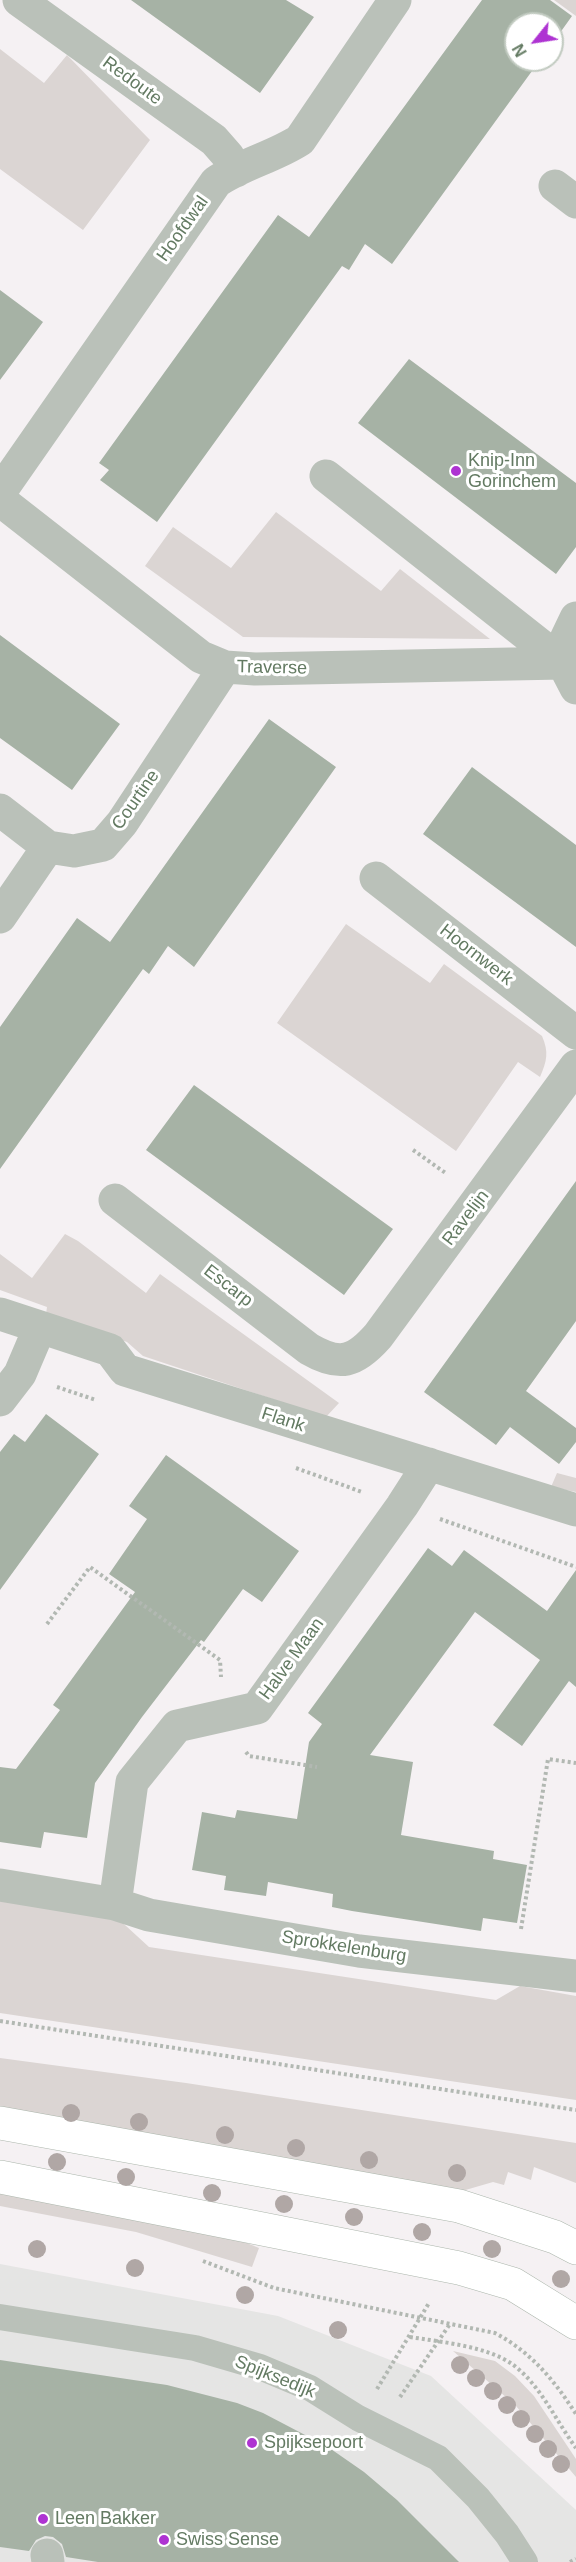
<!DOCTYPE html>
<html>
<head>
<meta charset="utf-8">
<style>
  body { margin:0 }
  #map { position:relative; width:576px; height:2562px; overflow:hidden; background:#f5f1f3; font-family:Helvetica,sans-serif }
  canvas { display:block }
  .north { position:absolute; left:504px; top:12px; width:60px; height:60px; box-sizing:border-box; background:#fff; border:2px solid #c1cac0; border-radius:50%; rotate:240deg; font-size:16px; font-weight:700; line-height:24px; text-align:center; color:#637a62 }
  .north::after { content:''; display:block; margin:auto; width:21px; height:27px; background:#ae33d2; clip-path:polygon(50% 0,100% 100%,50% 72%,0 100%) }
</style>
</head>
<body>
<div id="map">
<canvas width="576" height="2562"></canvas>
<div class="north">N</div>
</div>
<script>
const context = document.querySelector('canvas').getContext('2d');
context.lineJoin = 'round';
function paint(path, color) {
  context.fillStyle = color;
  context.fill(path, 'evenodd');
}
function stroke(path, color, width, dash) {
  context.strokeStyle = color;
  context.lineWidth = width;
  context.lineCap = dash ? 'butt' : 'round';
  context.setLineDash(dash || []);
  context.stroke(path);
}
function label(font, color, halo, rows, align = 'center') {
  context.font = font + ' Helvetica,sans-serif';
  context.lineWidth = 6;
  context.setLineDash([]);
  context.textBaseline = 'middle';
  context.strokeStyle = halo;
  context.fillStyle = color;
  for (const [text, x, y, turn = 0] of rows) {
    context.save();
    context.translate(x, y);
    context.rotate((+turn || 0) * Math.PI / 180);
    context.textAlign = isNaN(turn) ? turn : align;
    if (halo) context.strokeText(text, 0, 0);
    context.fillText(text, 0, 0);
    context.restore();
  }
}
const built = new Path2D(`
  M0,2264L278,2316L431,2376L576,2510V2562H0Z`);
const green = new Path2D(`
  M554,0H576V16Z
  M0,49L44,83L67,55L150,140L83,230L0,169Z
  M276,512L381,591L400,569L490,639L243,637L145,566L173,527L231,568Z
  M346,924L430,983L444,964L542,1036C549,1052 547,1061 540,1077L518,1062L456,1151L277,1023Z
  M65,1234L78,1241L146,1293L160,1274L339,1403L326,1417L143,1356L127,1342L46,1314L47,1307L0,1290V1254L32,1278Z
  M557,1473L576,1478V1492L551,1487Z
  M0,1897L113,1914L149,1947L496,2000L520,1986L576,1996V2100L0,2013Z
  M0,2058L186,2083L576,2143V2183L534,2167L531,2180L508,2172L504,2185L493,2182L462,2191L0,2114Z
  M0,2192L242,2241L259,2248L252,2267L136,2232L0,2206Z
  M453,2351L495,2361L515,2376L534,2396L576,2459V2477L516,2406Z`);
const building = new Path2D(`
  M131,0H286L314,17L260,93Z
  M482,0H550L572,16L552,44V24H516V60H540L500,115L392,264L365,244L349,270L342,266L157,522L100,480L109,470L99,463L278,215L309,237Z
  M0,290L43,322L0,380Z
  M409,359L576,483V547L556,574L358,423Z
  M0,635L120,724L72,790L0,738Z
  M269,719L336,767L194,967L168,946L149,974L143,969L0,1169V1027L77,918L110,942Z
  M472,767L576,845V947L423,834Z
  M194,1085L393,1229L344,1295L146,1150Z
  M576,1181V1321L526,1391L576,1428V1442L559,1464L510,1427L496,1445L424,1392Z
  M46,1414L99,1454L0,1590V1452L14,1434L25,1442Z
  M166,1455L299,1551L262,1602L243,1589L204,1642L201,1640L142,1717L95,1783L87,1838L44,1832L41,1848L0,1842V1767L16,1769L60,1710L53,1705L135,1592L109,1574L147,1519L129,1506Z
  M428,1548L452,1566L464,1550L547,1611L576,1570V1687L569,1681L522,1746L493,1725L540,1660L475,1612L370,1755L413,1762L401,1835L494,1851L493,1859L527,1865L517,1923L483,1918L481,1931L352,1911L332,1907L333,1894L268,1882L266,1896L224,1890L226,1876L192,1870L202,1812L235,1818L237,1810L297,1819L309,1742L322,1724L308,1713Z
  M0,2360L167,2385L237,2403L263,2413L328,2447L364,2472L397,2500L459,2562H98L66,2557L62,2544L53,2537L45,2536L36,2540L29,2551L0,2547Z`);
const path = new Path2D(`
  M413,1150L447,1174
  M57,1387L96,1400
  M296,1468L362,1492
  M440,1519L576,1567
  M47,1624L90,1567L220,1660L221,1677
  M246,1752L249,1756L317,1767
  M521,1929L548,1759L576,1763
  M0,2021L576,2110
  M203,2261L274,2288L495,2333C531,2352 554,2380 576,2414
  M410,2337C441,2342 486,2346 512,2364C540,2384 556,2421 576,2448
  M377,2389L429,2303
  M400,2397L450,2324
  M570,2562L576,2559`);
const service = new Path2D(`
  M0,2317L195,2348L260,2367L310,2388L358,2418L438,2458L478,2498L507,2534L525,2562`);
const pedestrian = new Path2D(`
  M47,2555L48,2562`);
const minor = new Path2D(`
  M19,0L214,140L228,156L236,171
  M555,186L576,202
  M326,476L563,663
  M0,492L216,182C242,164 274,157 300,140L395,0
  M0,500L201,657L225,667L255,669L563,663L576,688
  M563,663L565,641L576,618
  M0,810L48,847
  M376,878L576,1033
  M0,917L48,847L74,851L103,845L122,823L225,667
  M115,1200L309,1349C340,1367 355,1362 378,1336L576,1066
  M0,1314L110,1350L125,1370L576,1510
  M0,1400L20,1374L40,1327
  M0,1885L115,1904L132,1782L177,1726L257,1708L402,1506L429,1464
  M115,1904L149,1915L359,1951L576,1976`);
const secondary = new Path2D(`
  M0,2123L459,2206L555,2237L576,2248
  M0,2177L459,2268L513,2284L576,2323`);
const trees = [
  [71,2113],
  [139,2122],
  [225,2135],
  [296,2148],
  [369,2160],
  [57,2162],
  [457,2173],
  [126,2177],
  [212,2193],
  [284,2204],
  [354,2217],
  [422,2232],
  [37,2249],
  [492,2249],
  [135,2268],
  [561,2279],
  [245,2295],
  [338,2330],
  [460,2365],
  [476,2378],
  [493,2391],
  [507,2405],
  [521,2419],
  [535,2434],
  [548,2449],
  [561,2464]
];
const markers = [
  [456,471,6,"#ae33d2"],
  [252,2443,6,"#ae33d2"],
  [43,2519,6,"#ae33d2"],
  [164,2540,6,"#ae33d2"]
];
const streetNames = [
  ["Redoute",132,81,36],
  ["Hoofdwal",183,229,-55],
  ["Traverse",272,668,1],
  ["Courtine",136,800,-55],
  ["Hoornwerk",476,955,38],
  ["Ravelijn",466,1218,-53],
  ["Escarp",228,1286,38],
  ["Flank",283,1420,18],
  ["Halve Maan",292,1659,-54],
  ["Sprokkelenburg",344,1947,9],
  ["Spijksedijk",275,2377,22]
];
const poiNames = [
  ["Knip-Inn",468,461],
  ["Gorinchem",468,482],
  ["Spijksepoort",264,2443],
  ["Leen Bakker",55,2519],
  ["Swiss Sense",176,2540]
];
paint(built, '#e5e5e4');
paint(green, '#dbd5d3');
paint(building, '#a6b2a5');
stroke(secondary, '#acb6ac', 34);
stroke(path, '#b2b8b2', 4, [3, 3]);
stroke(service, '#bac1b9', 26);
stroke(pedestrian, '#bac1b9', 33);
stroke(minor, '#bac1b9', 33);
stroke(secondary, '#fff', 33);
context.fillStyle = '#b0a7a5';
for (const [x, y] of trees) {
  context.beginPath();
  context.arc(x, y, 9, 0, 2 * Math.PI);
  context.fill();
}
for (const [x, y, r, color] of markers) {
  const dot = new Path2D();
  dot.arc(x, y, r, 0, 2 * Math.PI);
  context.fillStyle = color;
  context.fill(dot);
  stroke(dot, '#fff', 2);
}
label('18px', '#637a62', '#fff', streetNames);
label('18px', '#637a62', '#fff', poiNames, 'left');
</script>
</body>
</html>
